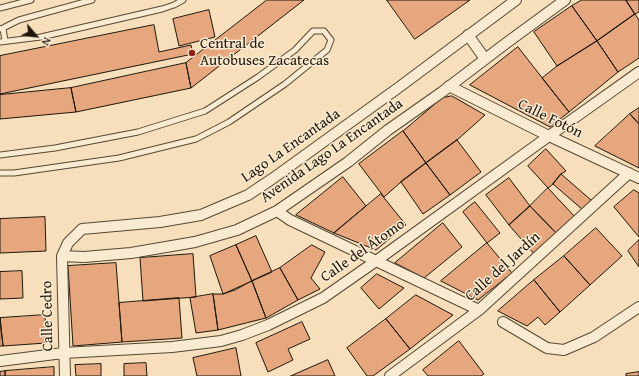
<!DOCTYPE html>
<html>
<head>
<meta charset="utf-8">
<style>
  body { margin:0 }
  #map { position:relative; width:639px; height:376px; overflow:hidden; background:#f6dfba; font-family:"Gentium Book Plus",serif }
  canvas { display:block }
  .north { position:absolute; left:16px; top:16px; width:40px; height:40px; -webkit-text-stroke:3px #f9ead2; paint-order:stroke; rotate:118deg; font-size:11px; font-weight:700; line-height:16px; text-align:center; color:#1f1608 }
  .north::after { content:''; display:block; margin:auto; width:14px; height:18px; background:#1f1608; clip-path:polygon(50% 0,100% 100%,50% 72%,0 100%) }
</style>
</head>
<body>
<div id="map">
<canvas width="639" height="376"></canvas>
<div class="north">N</div>
</div>
<script>
const context = document.querySelector('canvas').getContext('2d');
context.lineJoin = 'round';
function paint(path, color) {
  context.fillStyle = color;
  context.fill(path, 'evenodd');
}
function stroke(path, color, width, dash) {
  context.strokeStyle = color;
  context.lineWidth = width;
  context.lineCap = dash ? 'butt' : 'round';
  context.setLineDash(dash || []);
  context.stroke(path);
}
function label(font, color, halo, rows, align = 'center') {
  context.font = font + ' "Gentium Book Plus",serif';
  context.lineWidth = 3;
  context.setLineDash([]);
  context.textBaseline = 'middle';
  context.strokeStyle = halo;
  context.fillStyle = color;
  for (const [text, x, y, turn = 0] of rows) {
    context.save();
    context.translate(x, y);
    context.rotate((+turn || 0) * Math.PI / 180);
    context.textAlign = isNaN(turn) ? turn : align;
    if (halo) context.strokeText(text, 0, 0);
    context.fillText(text, 0, 0);
    context.restore();
  }
}
const building = new Path2D(`
  M267,0H304L191,88L186,63Z
  M387,0H470L415,39Z
  M582,0H626L635,14L597,41L572,6Z
  M626,0H639V12L635,14Z
  M572,6L597,41L557,66L534,32Z
  M209,10L215,37L179,46L173,19Z
  M635,14L639,20V58L618,72L597,41Z
  M154,25L159,52L191,45L193,54L0,94V56Z
  M597,41L618,72L569,112L542,78L557,66Z
  M518,47L569,112L550,127L470,85Z
  M186,63L191,88L76,112L71,88Z
  M71,88L76,112L0,119V95Z
  M452,96L485,115L457,140L426,163L403,131L442,98Z
  M639,108V124L630,114Z
  M630,114L639,124V168L595,146Z
  M403,131L426,163L401,182L384,197L359,164Z
  M457,140L481,172L450,195L426,163Z
  M546,149L566,171L561,174L553,184L548,188L528,166Z
  M426,163L450,195L423,214L401,182Z
  M561,174L591,200L583,210L553,184Z
  M343,177L366,206L334,233L296,215Z
  M509,178L530,206L509,225L486,195Z
  M548,188L575,217L557,234L530,206Z
  M634,190L639,193V237L614,207Z
  M381,194L406,225L376,250L334,233Z
  M475,202L500,233L487,243L463,212Z
  M530,206L557,234L535,255L509,225Z
  M45,217L46,251L0,253V219Z
  M443,223L462,247L424,278L395,263Z
  M596,228L622,256L590,285L564,256Z
  M256,236L272,272L252,281L236,245Z
  M639,240V267L628,251Z
  M487,243L512,273L478,300L441,281Z
  M236,245L252,281L223,294L210,256Z
  M312,245L325,252L311,278L320,289L298,300L280,268Z
  M193,254L196,297L143,301L140,258Z
  M564,256L590,285L560,312L534,280Z
  M116,263L122,342L73,346L68,266Z
  M280,268L298,300L266,318L252,281Z
  M22,271L23,298L0,299V272Z
  M377,274L404,288L379,309L361,288Z
  M534,280L560,312L545,325L538,317L527,326L498,311Z
  M252,281L266,318L218,330L213,294H223L235,290Z
  M213,294L218,330L196,333L190,298Z
  M416,295L453,315L410,349L386,319Z
  M179,298L182,338L122,342L119,303Z
  M45,315L46,343L3,346L0,318Z
  M0,318L3,346H0Z
  M386,319L410,349L373,376H367L347,348Z
  M302,322L310,339L288,349L293,360L268,372L256,343Z
  M459,341L484,374L481,376H428L423,370Z
  M236,348L241,376H197L193,358Z
  M328,360L335,376H291Z
  M146,363L147,376H124V364Z
  M101,364V376H76L75,365Z
  M54,367V376H5V371Z
  M5,371V376H0V372Z
  M639,372V376H626V374Z`);
const service = new Path2D(`
  M0,8L31,0
  M3,28L5,41
  M0,29L3,28L19,20L92,0
  M0,42L41,37L162,9L174,5L183,0
  M0,155L55,148L138,132L205,111L258,77L295,50L313,31H324L331,40L327,50L285,84L229,122L196,139L119,158L14,173H0`);
const minor = new Path2D(`
  M468,35L485,59
  M449,86L549,136L639,178
  M277,211L290,220L479,310
  M62,256L84,257L131,253L195,242L237,230L277,211L348,162L388,130L442,92L505,44L565,0
  M503,322L547,348L564,350L594,337L639,307
  M0,361L63,353L172,347L221,341L242,335L268,325L323,298L376,261L549,136L639,72
  M65,376L62,256L68,243L82,229L160,222L201,215L248,195L272,179L398,88L516,0
  M390,376L479,310L629,173`);
const markers = [
  [192,53,4,"#8f2418"]
];
const poiNames = [
  ["Central de",200,44],
  ["Autobuses Zacatecas",200,61]
];
const streetNames = [
  ["Calle Fotón",550,119,26],
  ["Lago La Encantada",291,146,-35],
  ["Avenida Lago La Encantada",332,151,-35],
  ["Calle del Átomo",363,251,-35],
  ["Calle del Jardín",503,267,-42],
  ["Calle Cedro",48,316,-91]
];
paint(building, '#e6a77e');
stroke(building, '#1f1608', 1);
stroke(service, '#554834', 7);
stroke(minor, '#554834', 12);
stroke(service, '#f9ead2', 5);
stroke(minor, '#f9ead2', 10);
for (const [x, y, r, color] of markers) {
  const dot = new Path2D();
  dot.arc(x, y, r, 0, 2 * Math.PI);
  context.fillStyle = color;
  context.fill(dot);
  stroke(dot, '#f9ead2', 1.5);
}
label('15px', '#1f1608', '#f9ead2', poiNames, 'left');
label('15px', '#1f1608', '#f9ead2', streetNames);
</script>
</body>
</html>
